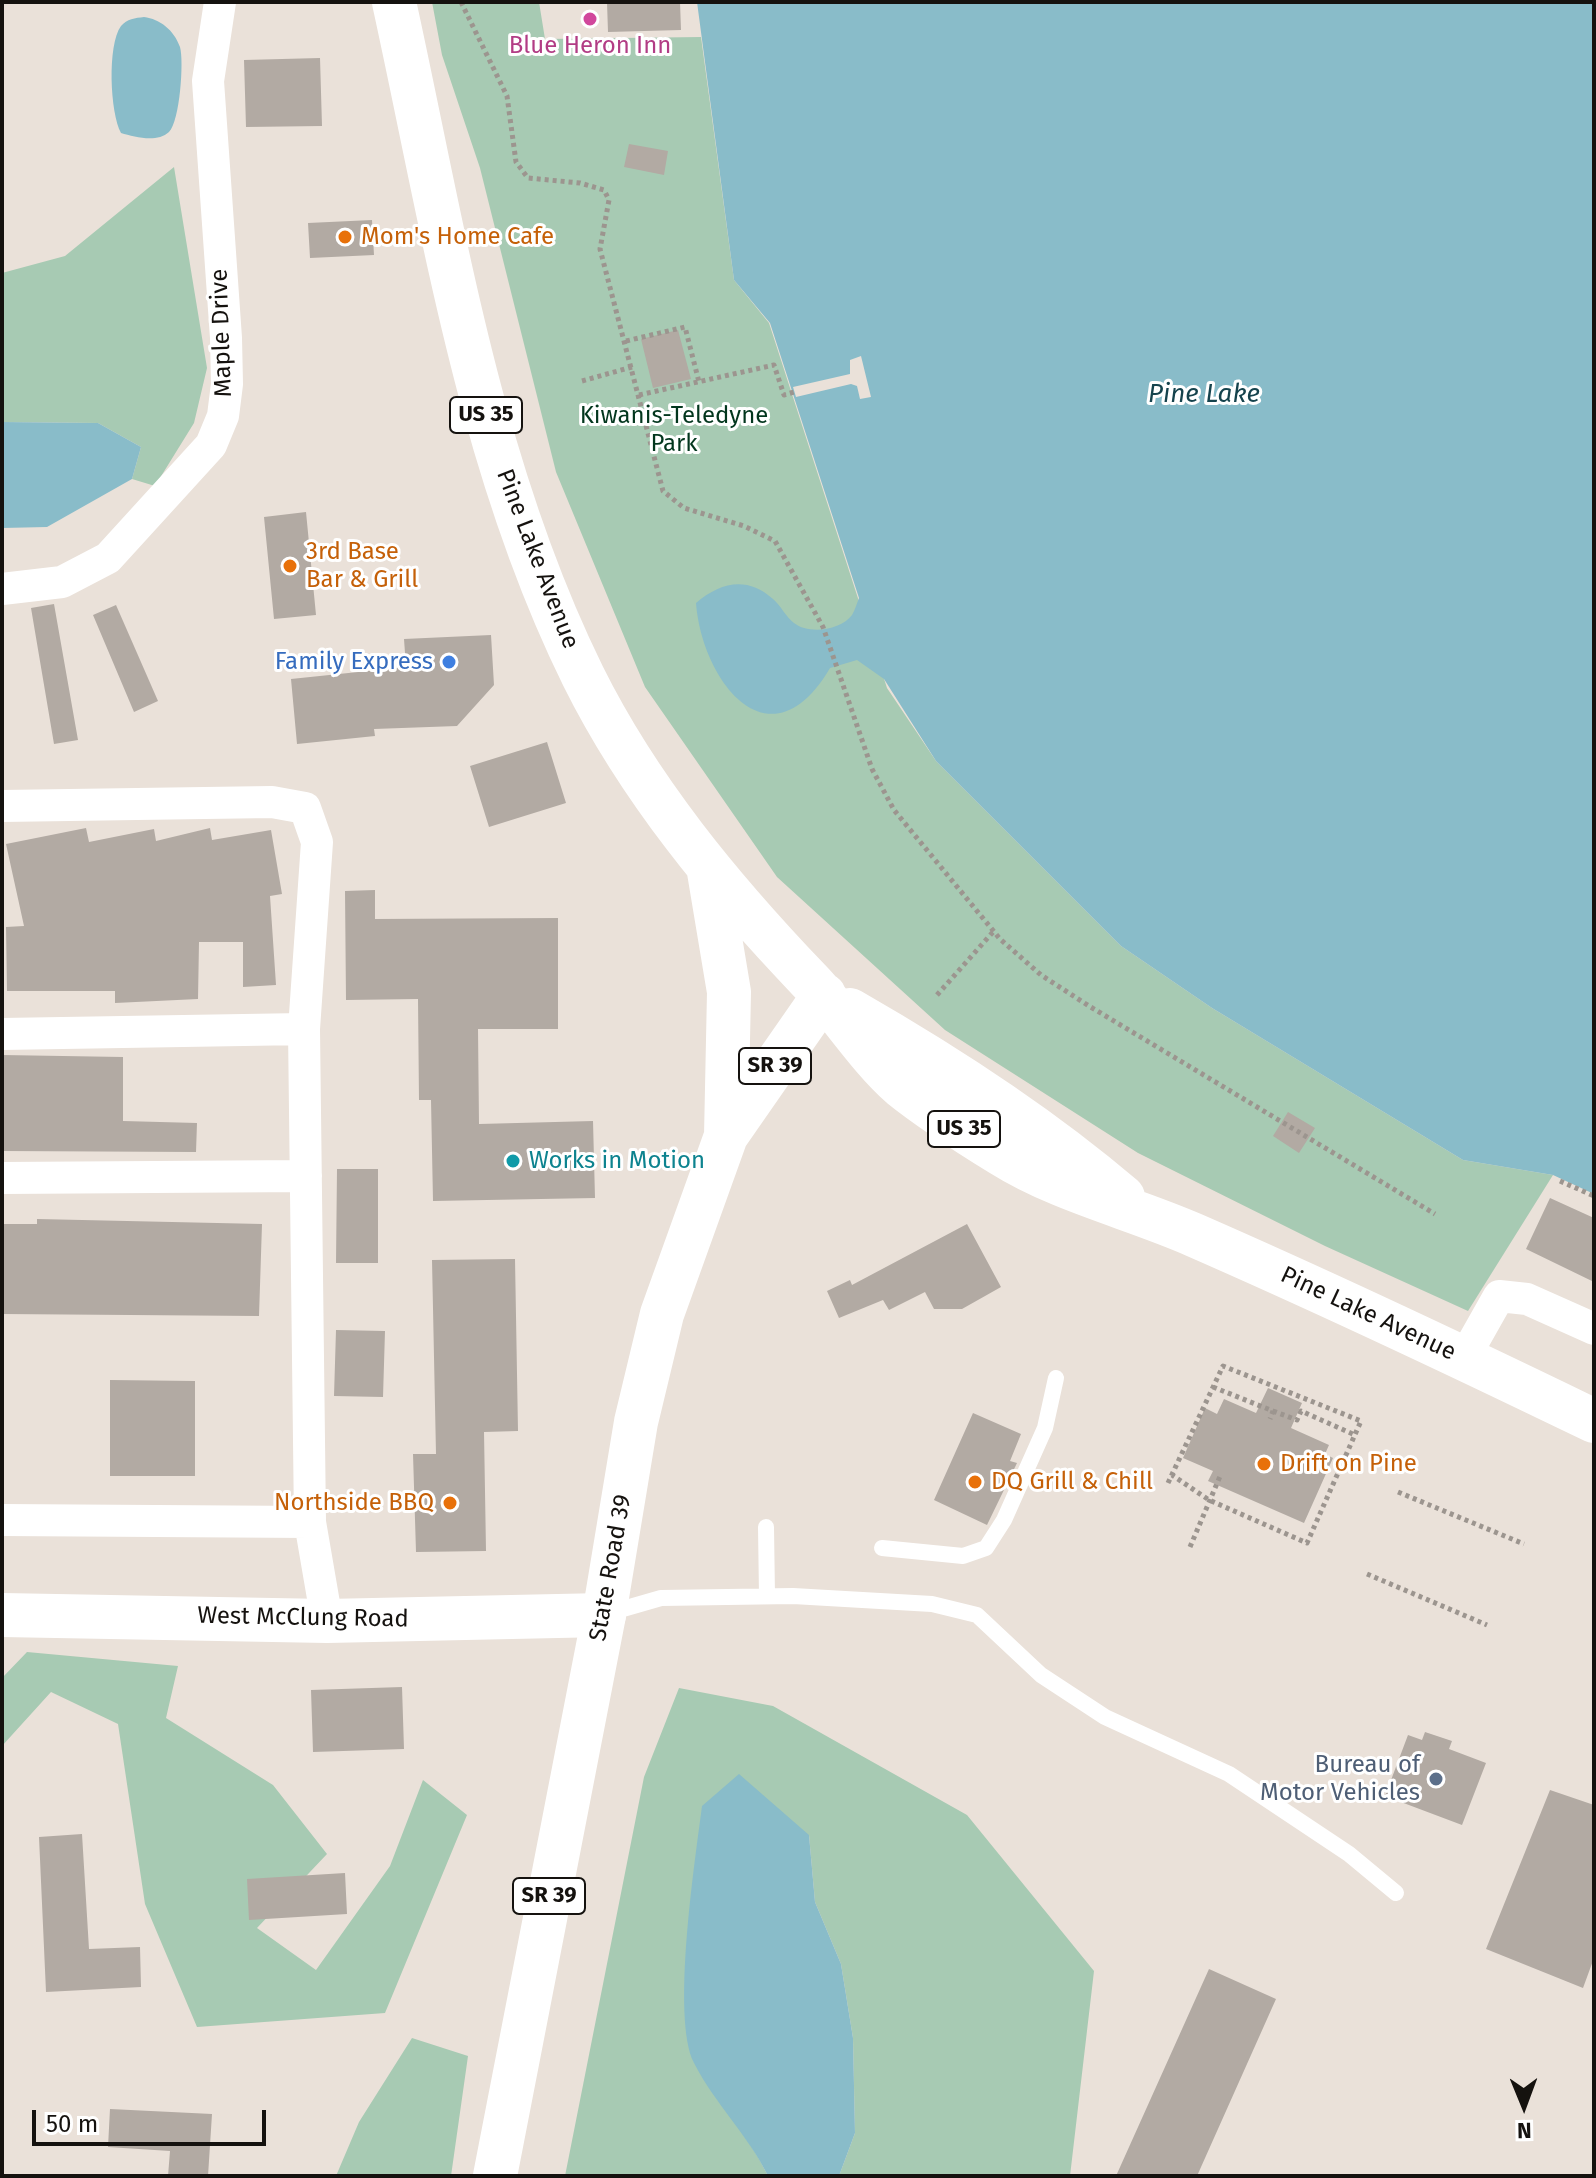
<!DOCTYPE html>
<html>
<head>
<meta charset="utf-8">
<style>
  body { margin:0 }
  #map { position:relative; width:1596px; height:2178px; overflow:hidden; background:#eae1d9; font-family:"Fira Sans",sans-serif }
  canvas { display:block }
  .frame { position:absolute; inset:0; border:4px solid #15120f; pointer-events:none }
  .north { position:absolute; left:1484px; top:2066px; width:80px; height:80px; -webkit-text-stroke:6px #fff; paint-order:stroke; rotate:179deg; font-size:22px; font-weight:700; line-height:32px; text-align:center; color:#15120f }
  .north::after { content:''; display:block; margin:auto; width:28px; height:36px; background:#15120f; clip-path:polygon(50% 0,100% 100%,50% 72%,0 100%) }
  .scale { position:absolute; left:32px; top:2110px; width:234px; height:36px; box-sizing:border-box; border:4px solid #15120f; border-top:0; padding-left:10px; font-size:24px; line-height:28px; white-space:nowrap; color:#15120f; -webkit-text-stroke:6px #fff; paint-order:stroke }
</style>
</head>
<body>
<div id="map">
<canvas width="1596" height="2178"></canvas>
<div class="frame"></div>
<div class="north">N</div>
<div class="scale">50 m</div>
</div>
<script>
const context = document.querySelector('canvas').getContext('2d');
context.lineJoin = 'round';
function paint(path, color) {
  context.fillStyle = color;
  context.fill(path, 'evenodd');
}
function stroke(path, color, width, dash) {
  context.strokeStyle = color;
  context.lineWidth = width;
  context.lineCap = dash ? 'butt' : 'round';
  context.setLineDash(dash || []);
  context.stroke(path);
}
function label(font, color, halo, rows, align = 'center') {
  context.font = font + ' "Fira Sans",sans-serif';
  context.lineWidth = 6;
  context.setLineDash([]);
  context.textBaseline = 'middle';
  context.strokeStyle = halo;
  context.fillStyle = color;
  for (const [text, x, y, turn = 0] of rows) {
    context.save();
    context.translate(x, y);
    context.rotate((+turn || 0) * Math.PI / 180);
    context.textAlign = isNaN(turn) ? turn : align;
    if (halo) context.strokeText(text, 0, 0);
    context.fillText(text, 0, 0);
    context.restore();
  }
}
const green = new Path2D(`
  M432,2H539L545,39L701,37L734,280L769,323L887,688L936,761L1121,946L1212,1008L1463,1160L1553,1175L1468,1311L1325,1246L1138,1153L945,1030L777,877L645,687L556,472L480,168L442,55Z
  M174,167L207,368L194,423L155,486L132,479L141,447L98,423L2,422V273L65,256Z
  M27,1652L178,1666L166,1718L273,1785L327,1854L257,1928L316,1970L390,1866L423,1780L467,1815L385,2013L197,2027L145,1904L118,1724L51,1692L2,1746V1678Z
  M679,1688L773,1706L967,1815L1094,1971L1070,2176H839L855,2133L853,2038L841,1964L815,1902L809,1835L693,2060C718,2099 748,2135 768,2176H565L644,1777Z
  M412,2038L468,2056L451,2176H336L359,2122Z`);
const water = new Path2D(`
  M697,2H1594V1194L1553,1175L1463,1160L1212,1008L1121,946L936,761L884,679L857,660L830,668C770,770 702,681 696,603C721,582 747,576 773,599C781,606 786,617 794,623C809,635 841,630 852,615C855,610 857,603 859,598L770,323L734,280Z
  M144,17C160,19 174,30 180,47C184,61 180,121 169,132C157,143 135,137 121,133C110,113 107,45 121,26C127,19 135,18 144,17Z
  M2,422L98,423L141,447L132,479L47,527L2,528Z
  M739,1774L809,1835L815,1902L841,1964L853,2038L855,2133L839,2176H768C748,2135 715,2104 694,2063C671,2017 695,1861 702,1806Z`);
const pier = new Path2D(`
  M861,356L871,397L860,399L857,386L851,384L796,397L793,387L850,374V360Z`);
const building = new Path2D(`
  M607,2H680L681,30L608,32Z
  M320,58L322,126L246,127L244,60Z
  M629,144L668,151L664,175L624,167Z
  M372,220L374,255L310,258L308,223Z
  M678,330L691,379L653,388L641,339Z
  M306,512L316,615L274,619L264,517Z
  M54,604L78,740L54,744L31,608Z
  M116,605L158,701L134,712L93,615Z
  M491,635L494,685L457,726L374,729L375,736L297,744L291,679L406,667L404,639Z
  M547,742L566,803L489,827L470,766Z
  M86,828L89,842L154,829L156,841L210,828L212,840L271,830L282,894L270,896L276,985L243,987V942H199L198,999L115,1003V991H7L6,927L24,926L6,844Z
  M375,890V919L558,918V1029H478L479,1124L593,1121L595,1198L433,1201L431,1100H419L418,999L346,1000L345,891Z
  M2,1055L123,1057V1121L197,1123L196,1152L2,1151Z
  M1288,1112L1315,1128L1299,1153L1273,1136Z
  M337,1169H378V1263H336Z
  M1550,1198L1594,1218V1282L1526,1249Z
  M37,1219L262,1224L259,1316L2,1314V1224H37Z
  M967,1224L1001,1287L962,1309H934L925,1292L889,1310L883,1300L839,1318L827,1291L850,1280L852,1285Z
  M515,1259L518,1431L484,1432L486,1551L416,1552L413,1454H436L432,1260Z
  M336,1330L385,1331L383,1397L334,1396Z
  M110,1380L195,1381V1476H110Z
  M1268,1388L1302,1403L1291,1428L1329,1445L1325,1454L1333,1458L1304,1523L1208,1481L1213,1471L1183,1458L1205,1408L1217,1414L1224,1399L1256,1413Z
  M973,1413L1021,1434L1010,1461L1017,1463L987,1525L934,1500Z
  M402,1687L404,1749L313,1752L311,1690Z
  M1425,1732L1452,1741L1449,1749L1486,1763L1462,1825L1385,1796L1408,1735L1422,1740Z
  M1550,1790L1594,1805V1958L1583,1988L1486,1949Z
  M82,1834L89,1949L140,1947L141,1987L46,1992L39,1837Z
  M345,1873L347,1914L249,1920L247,1879Z
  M1209,1969L1276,1999L1197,2176H1116Z
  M110,2109L212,2114L208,2176H168L170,2151L108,2147Z`);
const path = new Path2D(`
  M461,2L507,96L516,162L528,178L580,183L604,190L609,200L600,249L663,491L684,508L744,526L775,541L823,627L872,769L894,810L1000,939L1041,975L1089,1006L1435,1214
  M626,341L685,327L699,382
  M582,381L632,367
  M639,395L774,365L784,395L794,392
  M937,995L993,932
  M1560,1181L1594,1196
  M1213,1387L1273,1411L1270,1419
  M1273,1411L1297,1420L1301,1411L1355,1435
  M1168,1483L1223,1366L1361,1421L1307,1543L1209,1500L1172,1475
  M1398,1492L1524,1544
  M1190,1547L1221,1474
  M1367,1574L1487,1625`);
const lane = new Path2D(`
  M766,1527L767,1596
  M882,1548L963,1556L986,1548L1004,1520L1045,1428L1056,1378
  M609,1613L661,1598L793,1596L932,1604L977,1615L1041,1675L1105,1717L1229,1774L1349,1854L1396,1893`);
const street = new Path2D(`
  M2,589L62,582L108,558L211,445L223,416L227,384L226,338L208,81L220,2
  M2,806L272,802L305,808L317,842L304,1029L310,1522L327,1621
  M2,1034L304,1029
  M2,1178L306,1176
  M1464,1358L1499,1296L1527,1299L1594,1329
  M2,1520L310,1522`);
const secondary = new Path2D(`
  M2,1615L327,1621L604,1615`);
const primary = new Path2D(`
  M394,2C444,230 479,465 583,676C639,789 722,889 809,980C841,1013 867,1056 901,1086C932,1111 967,1133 1001,1154C1060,1191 1130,1207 1194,1235C1329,1294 1462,1357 1594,1421
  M709,872L729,992L726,1136
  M850,1010C946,1065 1039,1125 1123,1197
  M495,2176L604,1615L636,1422L662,1314L726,1136L824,995`);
const markers = [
  [590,19,8,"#d1479c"],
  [345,237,8,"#e8710a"],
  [290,566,8,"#e8710a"],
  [449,662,8,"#3f7fe0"],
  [513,1161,8,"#0f9aa8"],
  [1264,1464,8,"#e8710a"],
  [975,1482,8,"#e8710a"],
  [450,1503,8,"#e8710a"],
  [1436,1779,8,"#5c6f8a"]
];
const shields = [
  [486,415,72],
  [775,1066,72],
  [964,1129,72],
  [549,1896,72]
];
const shieldNames = [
  ["US 35",486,415],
  ["SR 39",775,1066],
  ["US 35",964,1129],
  ["SR 39",549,1896]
];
const hotelNames = [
  ["Blue Heron Inn",590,46]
];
const foodNames = [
  ["Mom's Home Cafe",361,237],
  ["3rd Base",306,552],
  ["Bar & Grill",306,580],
  ["Drift on Pine",1280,1464],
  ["DQ Grill & Chill",991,1482],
  ["Northside BBQ",434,1503,"right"]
];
const streetNames = [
  ["Maple Drive",222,333,-92],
  ["Pine Lake Avenue",537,559,69],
  ["Pine Lake Avenue",1368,1314,25],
  ["State Road 39",611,1568,-80],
  ["West McClung Road",303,1618,1]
];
const parkNames = [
  ["Kiwanis-Teledyne",674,416],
  ["Park",674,444]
];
const shopNames = [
  ["Family Express",433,662]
];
const cultureNames = [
  ["Works in Motion",529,1161]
];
const serviceNames = [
  ["Bureau of",1420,1765],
  ["Motor Vehicles",1420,1793]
];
const waterNames = [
  ["Pine Lake",1204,395]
];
paint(green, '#a7cab3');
paint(water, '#89bcc9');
paint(pier, '#eae1d9');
paint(building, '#b2aaa3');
stroke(path, '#9c958f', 5, [4, 4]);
stroke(lane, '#fff', 16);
stroke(street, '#fff', 32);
stroke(secondary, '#fff', 44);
stroke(primary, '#fff', 44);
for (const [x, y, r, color] of markers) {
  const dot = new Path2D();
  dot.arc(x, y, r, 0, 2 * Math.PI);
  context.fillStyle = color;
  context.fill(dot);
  stroke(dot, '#fff', 3);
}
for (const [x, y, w] of shields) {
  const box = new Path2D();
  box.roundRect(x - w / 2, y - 18, w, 36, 6);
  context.fillStyle = '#fff';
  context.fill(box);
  stroke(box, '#15120f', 2);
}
label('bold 22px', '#15120f', null, shieldNames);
label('24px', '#b23c85', '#fff', hotelNames);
label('24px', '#c56008', '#fff', foodNames, 'left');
label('24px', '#15120f', '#fff', streetNames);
label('24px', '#02361d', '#fff', parkNames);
label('24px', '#366cbe', '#fff', shopNames, 'right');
label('24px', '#0d838f', '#fff', cultureNames, 'left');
label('24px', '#4e5e75', '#fff', serviceNames, 'right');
label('italic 26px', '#15434d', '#fff', waterNames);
</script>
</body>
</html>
